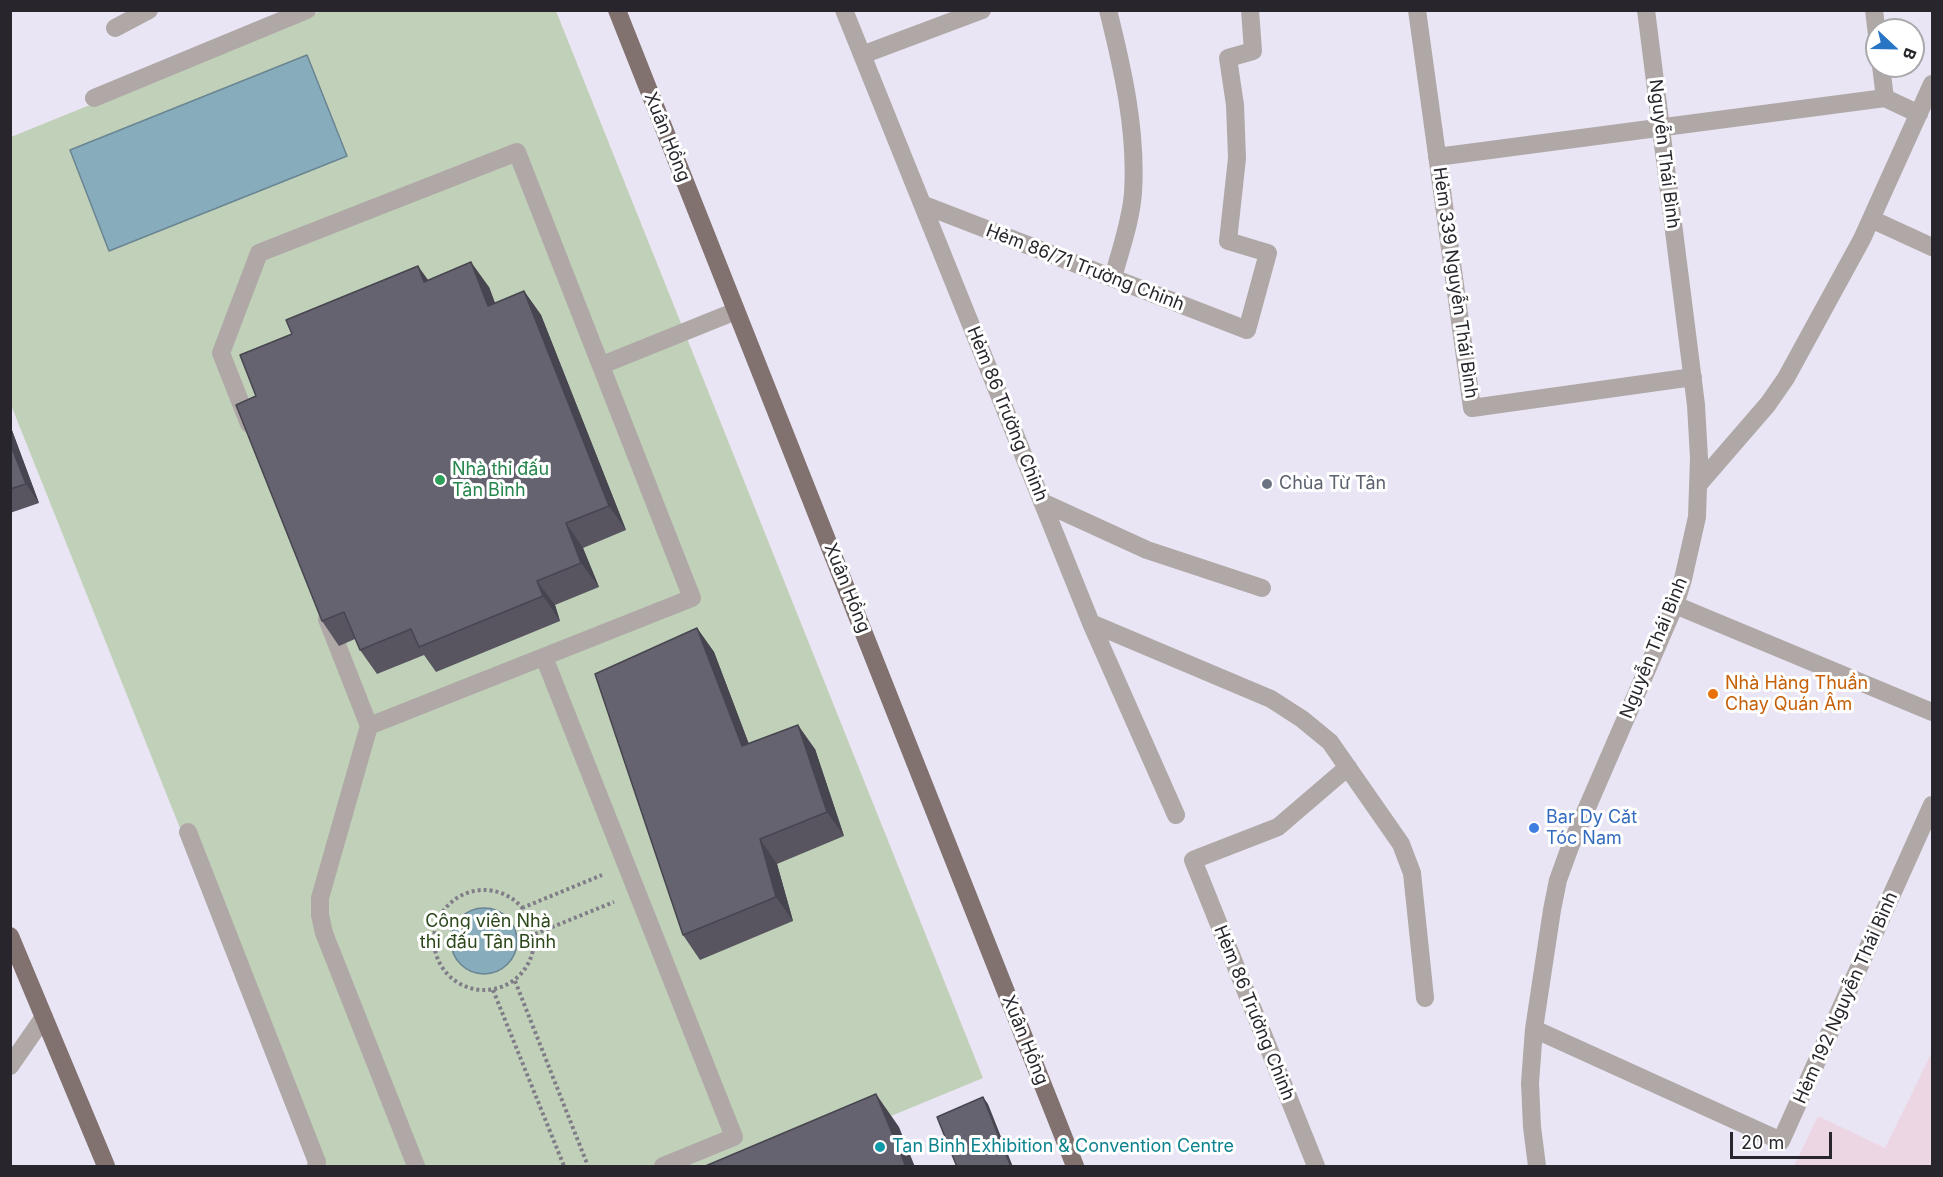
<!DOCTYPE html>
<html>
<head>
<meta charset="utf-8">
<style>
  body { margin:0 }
  #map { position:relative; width:1943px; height:1177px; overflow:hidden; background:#e9e5f5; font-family:Inter,sans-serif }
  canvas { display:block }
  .frame { position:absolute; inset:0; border:12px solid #28262c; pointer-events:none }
  .north { position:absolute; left:1865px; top:18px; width:60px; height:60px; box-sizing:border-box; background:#fff; border:2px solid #a9a8ab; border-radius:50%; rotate:112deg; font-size:16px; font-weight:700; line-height:24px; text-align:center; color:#28262c }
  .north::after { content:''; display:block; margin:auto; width:21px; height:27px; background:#2775c4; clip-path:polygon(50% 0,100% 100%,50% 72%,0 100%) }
  .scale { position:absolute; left:1730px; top:1132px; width:102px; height:27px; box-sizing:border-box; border:3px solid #28262c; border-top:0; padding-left:8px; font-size:18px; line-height:21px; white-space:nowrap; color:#28262c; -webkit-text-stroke:4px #fff; paint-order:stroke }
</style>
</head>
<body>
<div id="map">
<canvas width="1943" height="1177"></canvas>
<div class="frame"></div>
<div class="north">B</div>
<div class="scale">20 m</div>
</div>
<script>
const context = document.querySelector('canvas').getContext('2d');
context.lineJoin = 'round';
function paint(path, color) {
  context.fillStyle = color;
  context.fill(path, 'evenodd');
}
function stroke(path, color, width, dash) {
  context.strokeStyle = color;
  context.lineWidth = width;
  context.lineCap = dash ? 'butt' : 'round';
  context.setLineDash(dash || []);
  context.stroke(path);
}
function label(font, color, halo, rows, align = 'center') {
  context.font = font + ' Inter,sans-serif';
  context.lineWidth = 6;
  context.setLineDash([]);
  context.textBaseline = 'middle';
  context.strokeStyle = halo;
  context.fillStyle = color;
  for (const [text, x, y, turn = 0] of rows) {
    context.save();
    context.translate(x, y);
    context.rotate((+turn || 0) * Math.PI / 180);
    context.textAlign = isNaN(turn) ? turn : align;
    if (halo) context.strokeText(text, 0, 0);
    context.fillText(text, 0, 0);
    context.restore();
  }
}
const education = new Path2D(`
  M1932,1052V1166H1794L1818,1116L1885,1148Z`);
const green = new Path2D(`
  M321,11H556L983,1078L770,1166H315L11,405V137Z`);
const water = new Path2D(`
  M307,55L347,156L109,251L70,150Z
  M451 941a33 33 0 1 1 66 0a33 33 0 1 1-66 0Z`);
const path = new Path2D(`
  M434 940a50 50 0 1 1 100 0a50 50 0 1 1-100 0Z
  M522,908L602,875
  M535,934L614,902
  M515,981L588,1166
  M493,990L564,1166`);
const minor = new Path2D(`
  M844,10L1091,623L1176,815
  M1108,10C1123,70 1137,132 1133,193C1131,221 1120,251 1113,278
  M1417,10L1472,408L1693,377
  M1874,10L1877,35
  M115,28L149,10
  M862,55L982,10
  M1881,66L1885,98L1919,114
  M94,98L307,10
  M1437,157L1885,98
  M924,205L1247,330L1268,253L1228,241L1237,158L1235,105L1228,58L1253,51L1250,10
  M1871,219L1932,247
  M602,365L736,311
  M249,424L221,353L259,253L517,152L692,598L369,726
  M1698,485L1768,404L1786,378L1862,239L1932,84
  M1042,502L1147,550L1262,588
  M1675,605L1932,712
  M327,619L369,726L320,898V915L324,933L416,1166
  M1091,623L1271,699L1302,719L1330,742L1401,844L1412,873L1425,998
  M544,657L734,1137L663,1166
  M188,832L317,1162L316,1166
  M1534,1029L1781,1141L1932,805
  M10,1066L44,1017
  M1316,1166L1193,860L1278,827L1348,767
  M1537,1166L1532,1127L1530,1083L1534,1029L1552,910L1558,880L1570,847L1675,605L1683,579L1697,517L1699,458L1696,405L1646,10`);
const major = new Path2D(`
  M617,10L1075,1166
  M10,936L106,1166`);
const wall = new Path2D(`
  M428,280L489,287L495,303L524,291L541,315L626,530L583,548L599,587L555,605L560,621L436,672L424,655L377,674L360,650L355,639L339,646L322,621L256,396Z
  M10,425L39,503L10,513Z
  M697,628L714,652L749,744L815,749L844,836L777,864L793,921L700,960L683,935Z`);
const shadedWall = new Path2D(`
  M471,262L489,287L505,330L488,306Z
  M418,266L436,291L424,282Z
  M524,291L541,315L626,530L609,506Z
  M10,425L39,503L26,484L10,443Z
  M566,523L583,548L599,587L581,563Z
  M537,581L555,605L560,621L543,596Z
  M697,628L714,652L759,771L742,746Z
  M798,725L815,749L844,836L827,812Z
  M760,839L777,864L793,921L776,897Z
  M876,1094L899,1127L915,1167H906Z
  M983,1097L988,1104L1013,1167H1011Z`);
const building = new Path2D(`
  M471,262L488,306L524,291L609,506L566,523L581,563L537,581L543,596L419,647L411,629L360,650L344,612L322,621L236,405L256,396L240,355L292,334L286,320L418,266L424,282Z
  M10,443L26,484L10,489Z
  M697,628L742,746L798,725L827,812L760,839L776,897L683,935L595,674Z
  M876,1094L906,1167H703Z
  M983,1097L1011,1167H957L937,1117Z`);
const markers = [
  [440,480,6,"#2e9e5b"],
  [1267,484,6,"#6b7280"],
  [1713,694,6,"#e8710a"],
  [1534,828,6,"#3f7fe0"],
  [880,1147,6,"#0f9aa8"]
];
const streetNames = [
  ["Xuân Hồng",667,137,68],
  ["Nguyễn Thái Bình",1664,154,83],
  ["Hẻm 86/71 Trường Chinh",1085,268,21],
  ["Hẻm 339 Nguyễn Thái Bình",1455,283,82],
  ["Hẻm 86 Trường Chinh",1007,414,68],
  ["Xuân Hồng",847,588,68],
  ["Nguyễn Thái Bình",1654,648,-68],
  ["Hẻm 192 Nguyễn Thái Bình",1846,998,-66],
  ["Hẻm 86 Trường Chinh",1254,1013,68],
  ["Xuân Hồng",1025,1040,68]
];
const leisureNames = [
  ["Nhà thi đấu",452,470],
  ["Tân Bình",452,491]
];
const worshipNames = [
  ["Chùa Từ Tân",1279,484]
];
const foodNames = [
  ["Nhà Hàng Thuần",1725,684],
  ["Chay Quán Âm",1725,705]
];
const shopNames = [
  ["Bar Dy Cǎt",1546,818],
  ["Tóc Nam",1546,839]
];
const parkNames = [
  ["Công viên Nhà",488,922],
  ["thi đấu Tân Bình",488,943]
];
const cultureNames = [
  ["Tan Binh Exhibition & Convention Centre",892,1147]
];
paint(education, '#ecd6e4');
paint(green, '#c1d1b9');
paint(water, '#87adbd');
stroke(water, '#6a8492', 1.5);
stroke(path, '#807d88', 4, [3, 3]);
stroke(minor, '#b0a8a6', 18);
stroke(major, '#81726f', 18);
paint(wall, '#585561');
paint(shadedWall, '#47454f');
paint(building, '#666371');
stroke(building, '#47454f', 1.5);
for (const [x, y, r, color] of markers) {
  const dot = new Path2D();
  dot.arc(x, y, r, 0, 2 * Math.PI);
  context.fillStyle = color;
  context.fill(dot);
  stroke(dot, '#fff', 2);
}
label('18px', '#28262c', '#fff', streetNames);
label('18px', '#27864d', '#fff', leisureNames, 'left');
label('18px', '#5b616d', '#fff', worshipNames, 'left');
label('18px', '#c56008', '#fff', foodNames, 'left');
label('18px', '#366cbe', '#fff', shopNames, 'left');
label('18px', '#2c481b', '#fff', parkNames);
label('18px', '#0d838f', '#fff', cultureNames, 'left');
</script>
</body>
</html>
